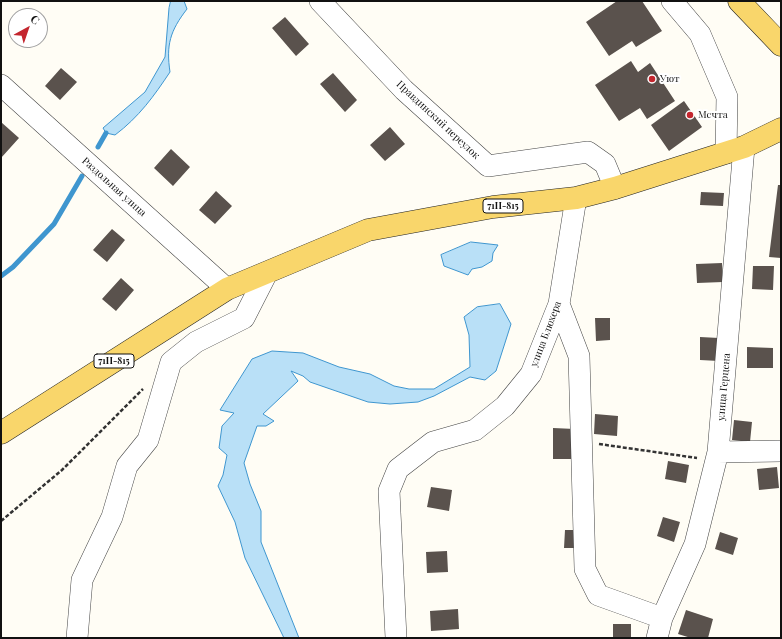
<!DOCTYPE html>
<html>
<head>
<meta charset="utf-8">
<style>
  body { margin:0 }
  #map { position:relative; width:782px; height:639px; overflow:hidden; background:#fffdf5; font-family:"Playfair Display",serif }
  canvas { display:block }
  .frame { position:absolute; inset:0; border:2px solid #111; pointer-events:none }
  .north { position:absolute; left:8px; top:8px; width:40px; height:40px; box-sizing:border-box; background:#fff; border:1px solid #a0a0a0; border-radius:50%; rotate:40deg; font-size:11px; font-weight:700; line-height:16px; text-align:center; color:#111 }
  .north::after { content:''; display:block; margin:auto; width:14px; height:18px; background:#c4262e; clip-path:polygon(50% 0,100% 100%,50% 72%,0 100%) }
</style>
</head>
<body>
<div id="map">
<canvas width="782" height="639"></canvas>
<div class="frame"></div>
<div class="north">С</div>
</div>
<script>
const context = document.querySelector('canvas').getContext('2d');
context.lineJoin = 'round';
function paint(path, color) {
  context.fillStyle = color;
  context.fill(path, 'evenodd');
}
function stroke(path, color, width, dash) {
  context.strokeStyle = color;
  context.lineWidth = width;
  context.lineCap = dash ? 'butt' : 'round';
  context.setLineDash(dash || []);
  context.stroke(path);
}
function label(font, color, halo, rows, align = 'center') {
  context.font = font + ' "Playfair Display",serif';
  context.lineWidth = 4;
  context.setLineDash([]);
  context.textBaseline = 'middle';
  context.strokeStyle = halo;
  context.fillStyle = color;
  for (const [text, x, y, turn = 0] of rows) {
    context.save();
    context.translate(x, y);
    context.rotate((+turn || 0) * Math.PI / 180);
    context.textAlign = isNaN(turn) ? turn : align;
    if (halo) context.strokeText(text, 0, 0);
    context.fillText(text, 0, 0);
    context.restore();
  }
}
const water = new Path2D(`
  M171,1H184L187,9C170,31 166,45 170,72C154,96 139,117 115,135L106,133L103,128L145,92L165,57L169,8Z
  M471,242L498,245L493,253L492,261L482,267L472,269L468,275L444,266L441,255Z
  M500,304L511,324L496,371L485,380L470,377L434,396L418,402L390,404L368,402L310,382L303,376L291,371L298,381L263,414L274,421L266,426H257L244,463L250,484L261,511V542L299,638H284L245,558L235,522L218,486L223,475L227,455L219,448L222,426L234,413L220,410L252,359L272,351L303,353L339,367L370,374L394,386L409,389H434L470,367L469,335L464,317L477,307Z`);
const stream = new Path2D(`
  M98,147L106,133
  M1,276L13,267L54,224L82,176`);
const building = new Path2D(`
  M617,1H642L662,31L636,47L632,41L609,56L586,22Z
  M285,17L309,44L296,56L272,28Z
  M631,61L638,72L650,63L675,101L647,119L640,108L619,121L595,85Z
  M61,68L77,82L60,100L45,86Z
  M333,73L357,100L345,112L320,84Z
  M684,101L702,127L669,151L651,125Z
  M1,122L19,138L1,158Z
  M390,127L405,144L385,161L370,145Z
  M171,149L190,167L173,186L154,168Z
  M778,185H781V258L769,257Z
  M216,191L232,206L215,224L199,210Z
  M701,192L724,193L723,206L700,205Z
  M112,229L125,240L107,262L93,250Z
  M722,263L723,282L697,283L696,264Z
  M753,266H774L773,290L752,289Z
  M121,278L134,290L116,311L102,299Z
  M595,318H610V340L596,341Z
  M700,337L719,338V361L700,360Z
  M747,347L773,348V368H747Z
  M595,414L618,416L617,436L594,434Z
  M734,420L752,422L750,442L732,440Z
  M553,428L575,429V459H553Z
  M668,461L689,465L686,483L665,479Z
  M777,467L779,488L759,490L757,469Z
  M431,487L452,490L449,511L427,507Z
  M663,517L680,522L674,542L657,536Z
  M565,530H575V548H564Z
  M720,532L738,538L733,555L715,549Z
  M447,551L448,572L427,573L426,552Z
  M458,609L459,629L431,631L430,611Z
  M686,610L713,619L708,638H691L678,634Z
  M613,624H631V638H613Z`);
const path = new Path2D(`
  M599,444L697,458
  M1,521L62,470L143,389`);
const minor = new Path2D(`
  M320,1L404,90L488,166L588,152L605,164L615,188
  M672,1L700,34L727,97L726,153
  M1,85L227,289
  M559,304L579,356L585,569L598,595L662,618
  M718,452L781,451
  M77,638L82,580L112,517L127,466L148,440L171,362L196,342L244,318L267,273
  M396,638L389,491L398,469L433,442L475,430L505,406L531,374L559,304L576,198
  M657,638L662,618L695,544L718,452L744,147`);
const major = new Path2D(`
  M739,1L781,45
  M1,433L227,289L368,230L493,207L576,198L615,188L744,147L781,129`);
const markers = [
  [652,79,4,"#c4262e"],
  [690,115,4,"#c4262e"]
];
const shields = [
  [503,206,40],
  [114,361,40]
];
const shieldNames = [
  ["71Н-815",503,206],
  ["71Н-815",114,361]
];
const poiNames = [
  ["Уют",660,79],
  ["Мечта",698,115]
];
const streetNames = [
  ["Правдинский переулок",438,120,43],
  ["Раздольная улица",114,187,42],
  ["улица Блюхера",546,334,-69],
  ["улица Герцена",724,387,-85]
];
paint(water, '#b9e0f7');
stroke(water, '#3f96cf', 1);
stroke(stream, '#3f96cf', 5);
paint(building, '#5a524d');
stroke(minor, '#444', 22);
stroke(major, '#222', 23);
stroke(path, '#333', 2.5, [4, 2]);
stroke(minor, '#fff', 21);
stroke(major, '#f9d66b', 22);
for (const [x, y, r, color] of markers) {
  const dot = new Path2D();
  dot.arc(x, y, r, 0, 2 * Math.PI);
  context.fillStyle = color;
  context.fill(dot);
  stroke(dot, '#fff', 1.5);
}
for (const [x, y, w] of shields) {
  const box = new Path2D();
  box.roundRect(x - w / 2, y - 7, w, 14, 3);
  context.fillStyle = '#fff';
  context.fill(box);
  stroke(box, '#111', 1);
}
label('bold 9px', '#111', null, shieldNames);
label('10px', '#111', '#fff', poiNames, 'left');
label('10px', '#111', '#fff', streetNames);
</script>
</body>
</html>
